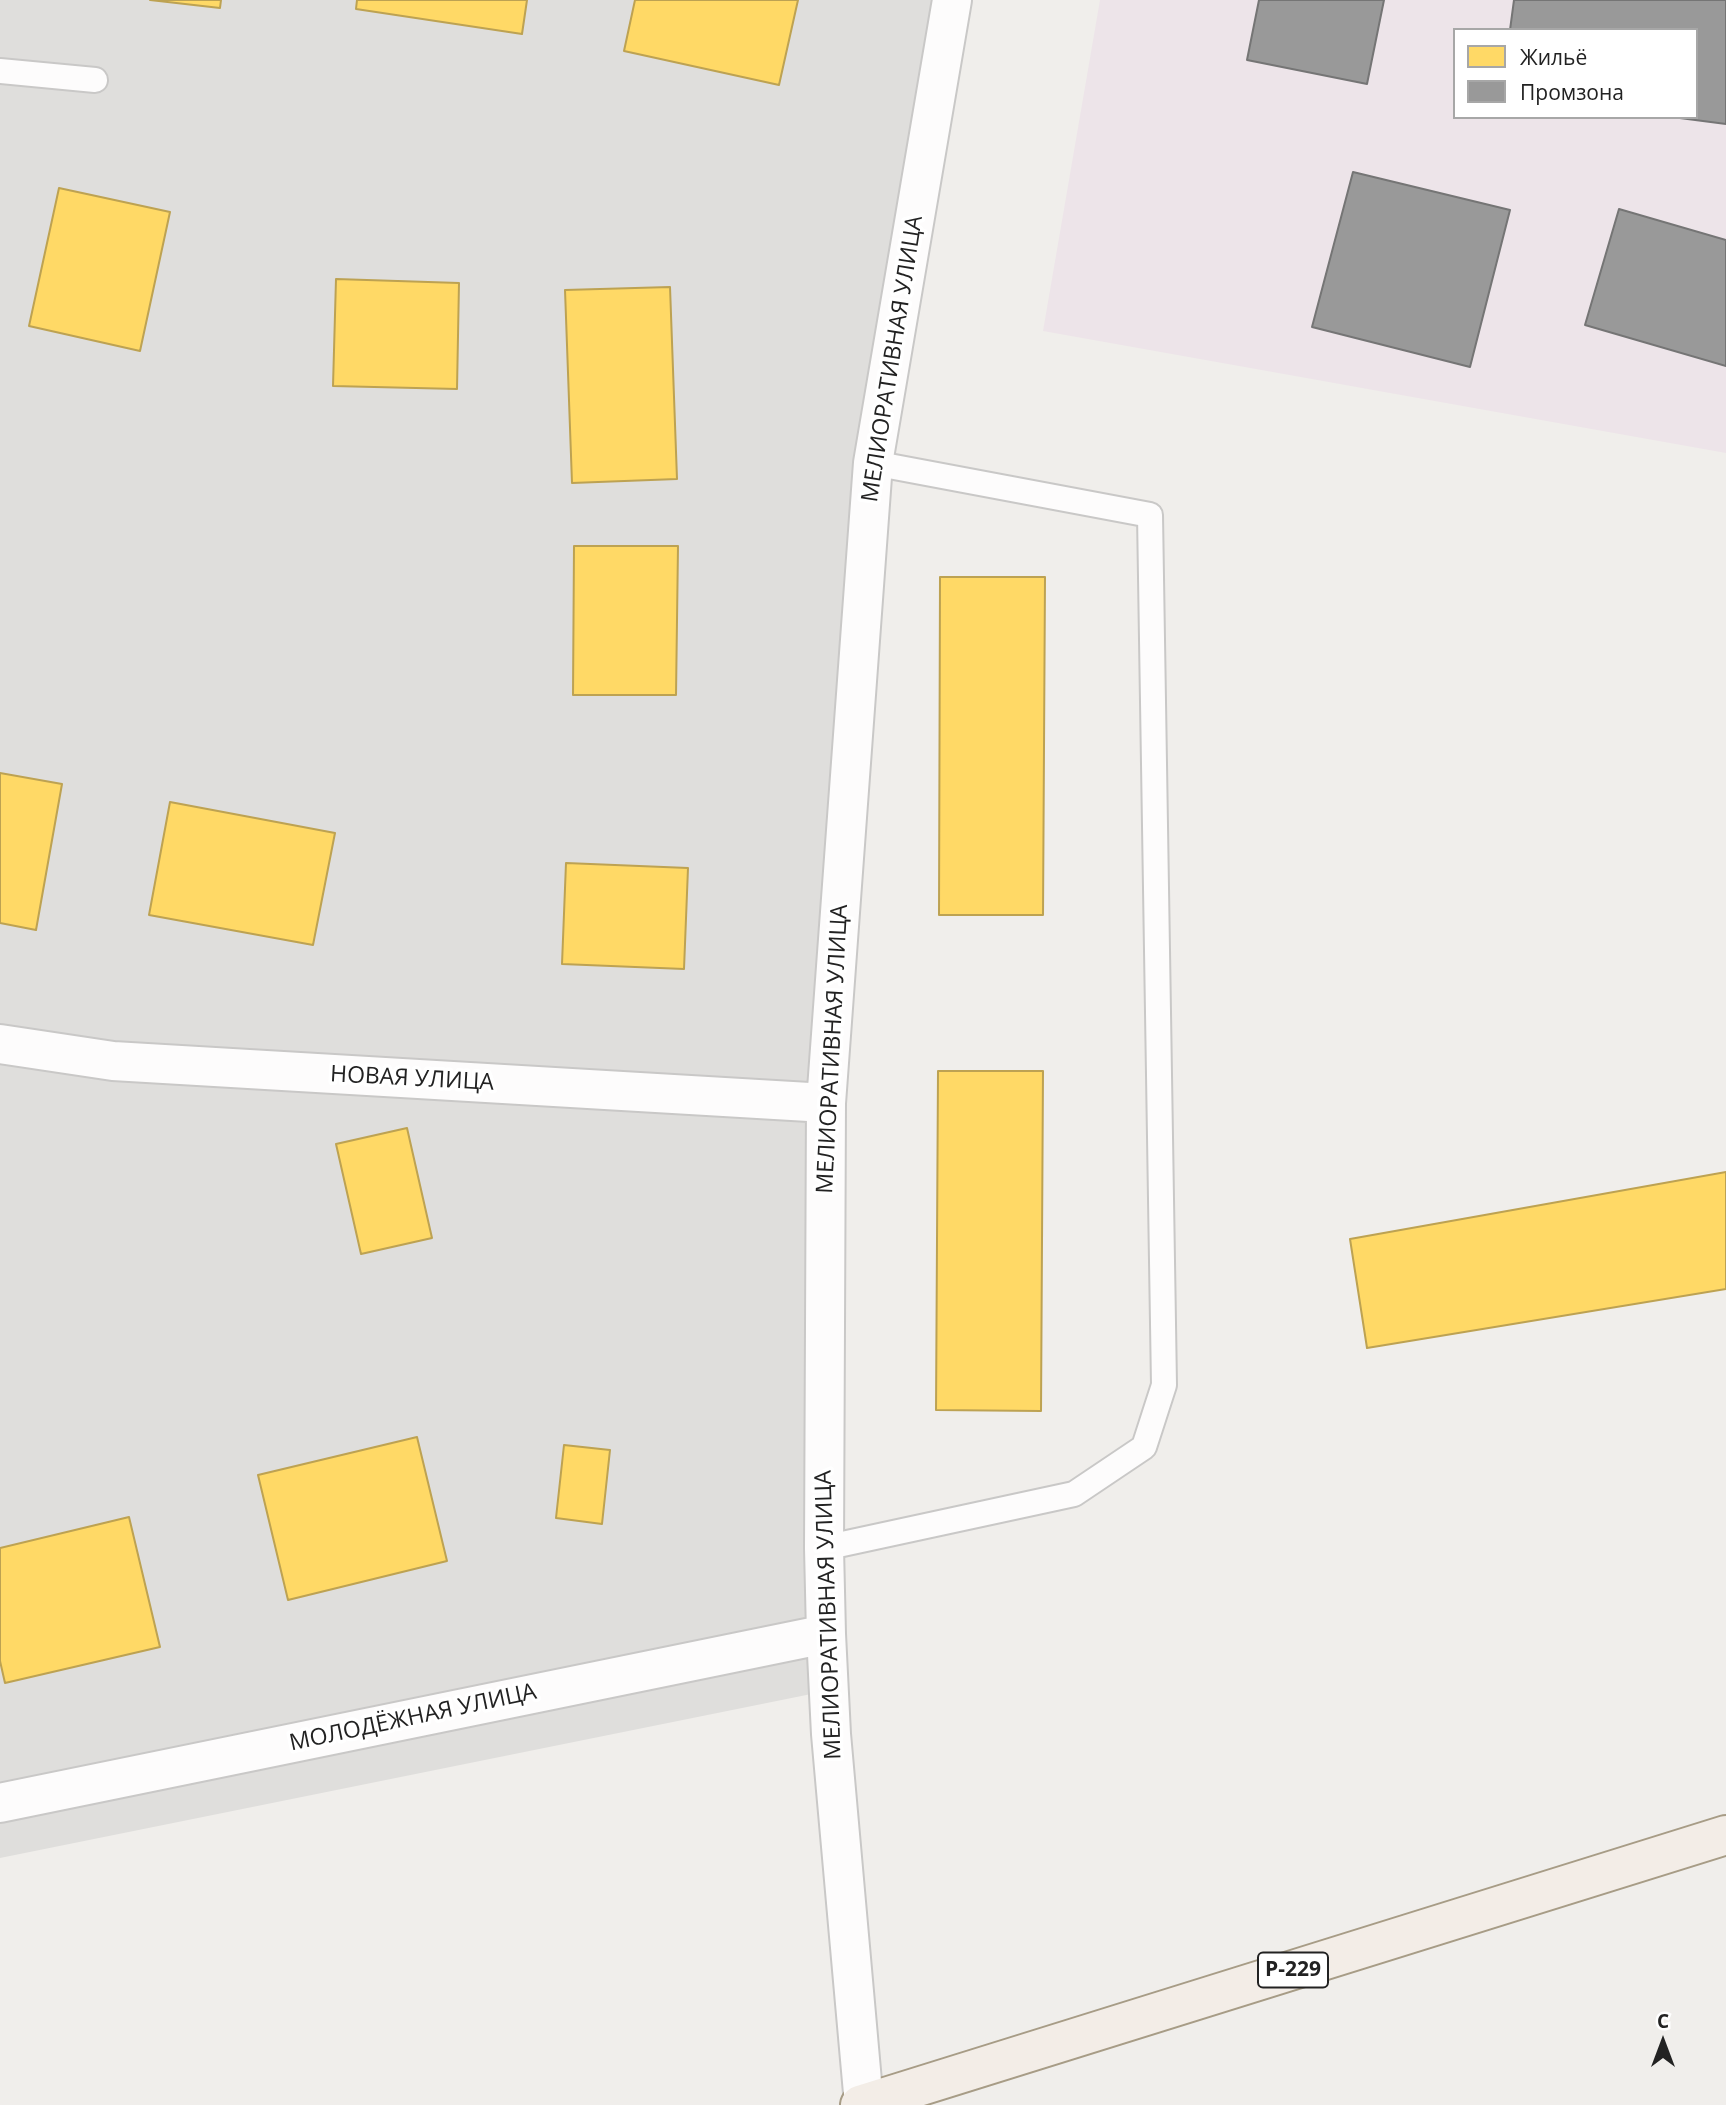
<!DOCTYPE html>
<html>
<head>
<meta charset="utf-8">
<style>
  body { margin:0 }
  #map { position:relative; width:1726px; height:2105px; overflow:hidden; background:#f0eeeb; font-family:"Open Sans",sans-serif }
  canvas { display:block }
  .legend { position:absolute; left:1453px; top:28px; width:245px; height:91px; box-sizing:border-box; background:#fff; border:2px solid #a7a7a7; margin:0; padding:9px 12px; list-style:none; font-size:21px; color:#222 }
  .legend li { display:flex; align-items:center; gap:14px; height:35px }
  .legend b { width:35px; border:2px solid #a7a7a7 }
  .north { position:absolute; left:1628px; top:2007px; width:70px; height:70px; -webkit-text-stroke:5px #fff; paint-order:stroke; rotate:0deg; font-size:19px; font-weight:700; line-height:28px; text-align:center; color:#222 }
  .north::after { content:''; display:block; margin:auto; width:24px; height:32px; background:#222; clip-path:polygon(50% 0,100% 100%,50% 72%,0 100%) }
</style>
</head>
<body>
<div id="map">
<canvas width="1726" height="2105"></canvas>
<ul class="legend">
<li><b style="height:19px;background:#ffd966"></b>Жильё</li>
<li><b style="height:19px;background:#999"></b>Промзона</li>
</ul>
<div class="north">С</div>
</div>
<script>
const context = document.querySelector('canvas').getContext('2d');
context.lineJoin = 'round';
function paint(path, color) {
  context.fillStyle = color;
  context.fill(path, 'evenodd');
}
function stroke(path, color, width, dash) {
  context.strokeStyle = color;
  context.lineWidth = width;
  context.lineCap = dash ? 'butt' : 'round';
  context.setLineDash(dash || []);
  context.stroke(path);
}
function label(font, color, halo, rows, align = 'center') {
  context.font = font + ' "Open Sans",sans-serif';
  context.lineWidth = 7;
  context.setLineDash([]);
  context.textBaseline = 'middle';
  context.strokeStyle = halo;
  context.fillStyle = color;
  for (const [text, x, y, turn = 0] of rows) {
    context.save();
    context.translate(x, y);
    context.rotate((+turn || 0) * Math.PI / 180);
    context.textAlign = isNaN(turn) ? turn : align;
    if (halo) context.strokeText(text, 0, 0);
    context.fillText(text, 0, 0);
    context.restore();
  }
}
const residential = new Path2D(`
  M0,0H952L873,463L826,1103L841,1688L0,1858Z`);
const industrial = new Path2D(`
  M1100,0H1726V453L1043,331ZM1455,30H1696V117H1455Z`);
const homes = new Path2D(`
  M150,0H221L220,8Z
  M357,0H527L522,34L356,9Z
  M635,0H798L779,85L624,51Z
  M59,188L170,212L140,351L29,326Z
  M336,279L459,283L457,389L333,386Z
  M670,287L677,479L572,483L565,290Z
  M574,546H678L676,695H573Z
  M940,577H1045L1043,915H939Z
  M0,773L62,784L36,930L0,923Z
  M170,802L335,833L313,945L149,915Z
  M566,863L688,868L684,969L562,964Z
  M938,1071H1043L1041,1411L936,1410Z
  M407,1128L432,1238L361,1254L336,1144Z
  M1726,1172V1289L1367,1348L1350,1239Z
  M417,1437L447,1561L288,1600L258,1475Z
  M564,1445L610,1450L602,1524L556,1518Z
  M129,1517L160,1647L5,1683L0,1661V1548Z`);
const industry = new Path2D(`
  M1259,0H1384L1367,84L1247,60Z
  M1514,0H1726V124L1672,117H1696V30H1510Z
  M1353,172L1510,210L1470,367L1312,327Z
  M1619,209L1726,240V366L1585,325Z`);
const lane = new Path2D(`
  M0,71L95,80
  M824,1548L1074,1494L1144,1447L1164,1385L1150,515L873,463`);
const street = new Path2D(`
  M0,1044L113,1061L826,1103
  M0,1803L826,1634
  M864,2104L831,1734L826,1634L824,1548L826,1103L873,463L952,0`);
const primary = new Path2D(`
  M860,2105L1726,1835`);
const shields = [
  [1293,1970,70]
];
const shieldNames = [
  ["Р-229",1293,1970]
];
const streetNames = [
  ["МЕЛИОРАТИВНАЯ УЛИЦА",893,359,-81],
  ["МЕЛИОРАТИВНАЯ УЛИЦА",833,1049,-87],
  ["НОВАЯ УЛИЦА",412,1079,3],
  ["МЕЛИОРАТИВНАЯ УЛИЦА",829,1615,-92],
  ["МОЛОДЁЖНАЯ УЛИЦА",413,1718,-12]
];
paint(residential, '#dfdedc');
paint(industrial, '#ede4e9');
paint(homes, '#ffd966');
stroke(homes, '#bda252', 2);
paint(industry, '#999');
stroke(industry, '#757575', 2);
stroke(lane, '#c9c8c7', 28);
stroke(street, '#c9c8c7', 42);
stroke(primary, '#a79c86', 42);
stroke(lane, '#fdfcfc', 24);
stroke(street, '#fdfcfc', 38);
stroke(primary, '#f3ede7', 38);
for (const [x, y, w] of shields) {
  const box = new Path2D();
  box.roundRect(x - w / 2, y - 17.5, w, 35, 5);
  context.fillStyle = '#fff';
  context.fill(box);
  stroke(box, '#222', 2);
}
label('bold 21px', '#222', null, shieldNames);
label('23px', '#222', '#fff', streetNames);
</script>
</body>
</html>
